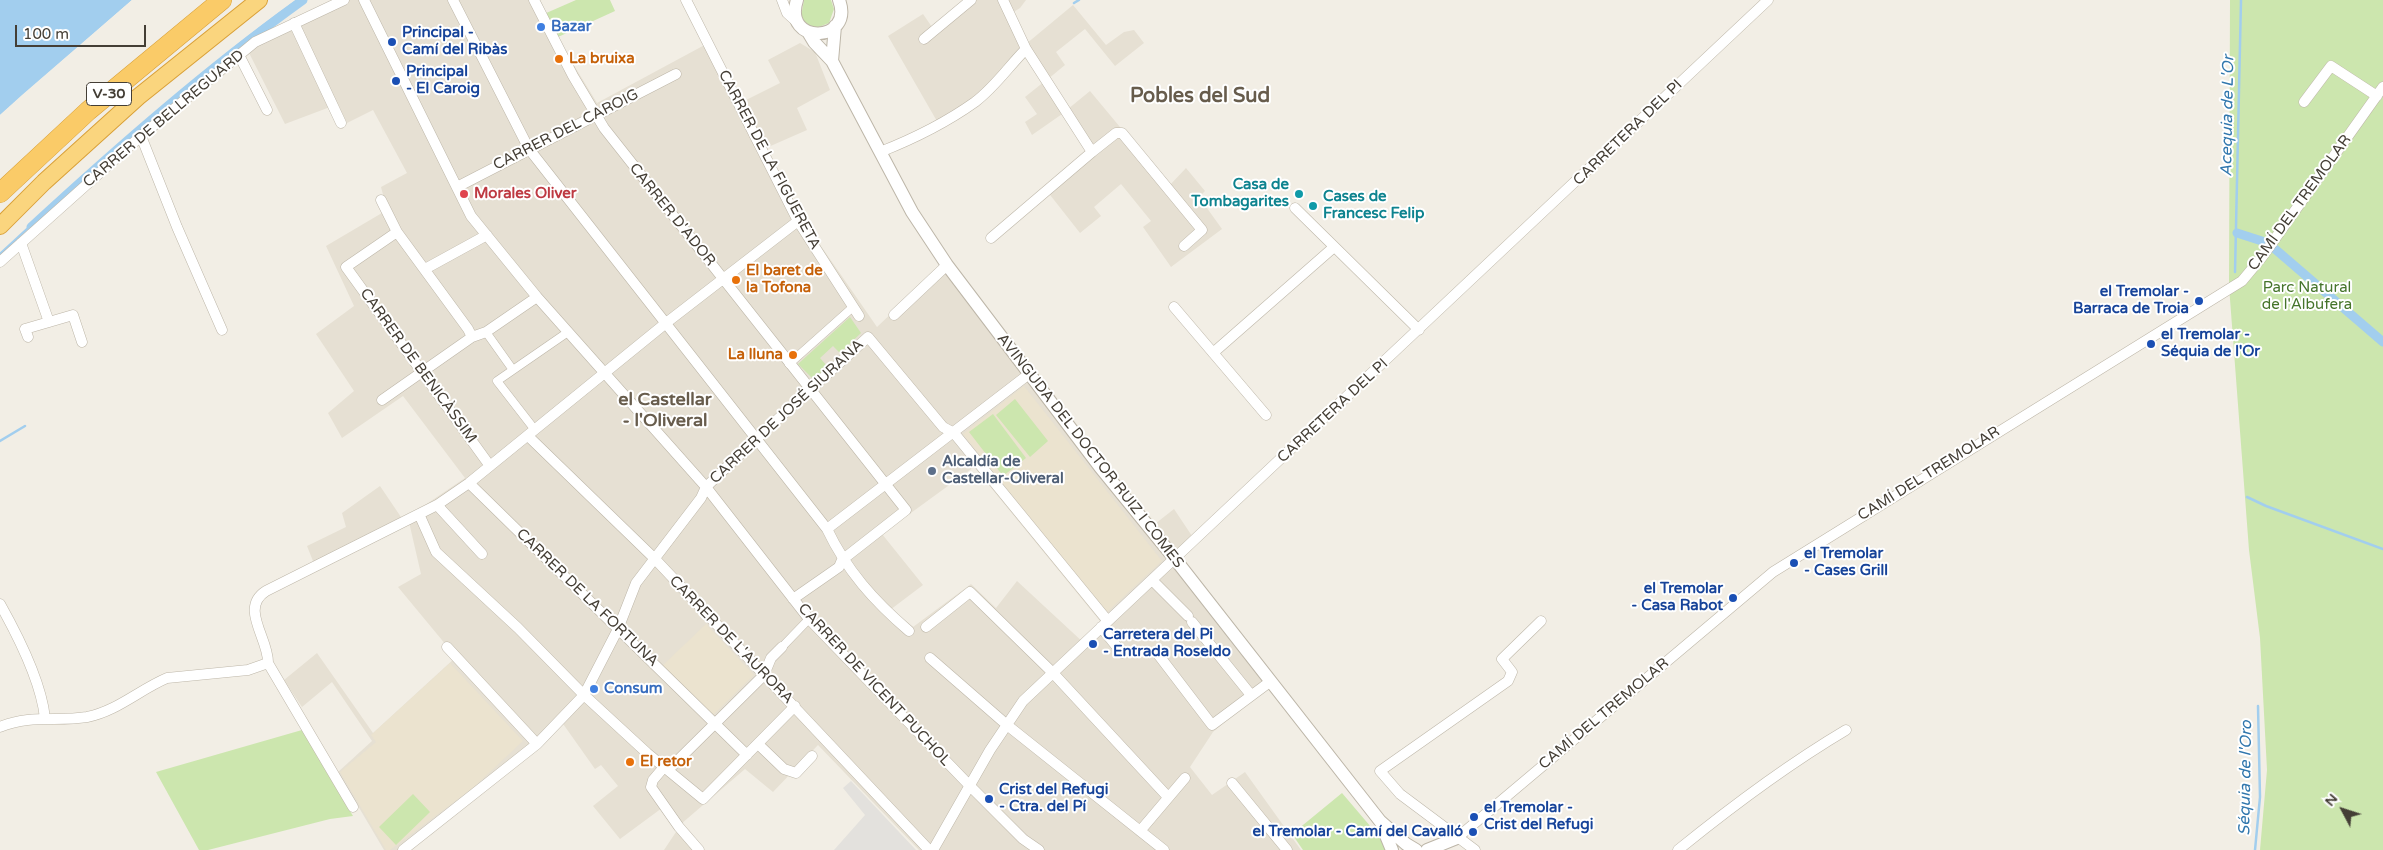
<!DOCTYPE html>
<html>
<head>
<meta charset="utf-8">
<style>
  body { margin:0 }
  #map { position:relative; width:2383px; height:850px; overflow:hidden; background:#f2eee5; font-family:"Varela Round",sans-serif }
  canvas { display:block }
  .north { position:absolute; left:2318px; top:785px; width:50px; height:50px; -webkit-text-stroke:4px #fff; paint-order:stroke; rotate:310deg; font-size:14px; font-weight:700; line-height:20px; text-align:center; color:#443e35 }
  .north::after { content:''; display:block; margin:auto; width:18px; height:22px; background:#443e35; clip-path:polygon(50% 0,100% 100%,50% 72%,0 100%) }
  .scale { position:absolute; left:15px; top:25px; width:131px; height:22px; box-sizing:border-box; border:2px solid #443e35; border-top:0; padding-left:6px; font-size:15px; line-height:18px; white-space:nowrap; color:#443e35; -webkit-text-stroke:4px #fff; paint-order:stroke }
</style>
</head>
<body>
<div id="map">
<canvas width="2383" height="850"></canvas>
<div class="north">N</div>
<div class="scale">100 m</div>
</div>
<script>
const context = document.querySelector('canvas').getContext('2d');
context.lineJoin = 'round';
function paint(path, color) {
  context.fillStyle = color;
  context.fill(path, 'evenodd');
}
function stroke(path, color, width, dash) {
  context.strokeStyle = color;
  context.lineWidth = width;
  context.lineCap = dash ? 'butt' : 'round';
  context.setLineDash(dash || []);
  context.stroke(path);
}
function label(font, color, halo, rows, align = 'center') {
  context.font = font + ' "Varela Round",sans-serif';
  context.lineWidth = 4;
  context.setLineDash([]);
  context.textBaseline = 'middle';
  context.strokeStyle = halo;
  context.fillStyle = color;
  for (const [text, x, y, turn = 0] of rows) {
    context.save();
    context.translate(x, y);
    context.rotate((+turn || 0) * Math.PI / 180);
    context.textAlign = isNaN(turn) ? turn : align;
    if (halo) context.strokeText(text, 0, 0);
    context.fillText(text, 0, 0);
    context.restore();
  }
}
const residential = new Path2D(`
  M342,0H534L597,103L712,41L742,102L780,83L768,60L800,43L815,52L830,90L797,108L807,130L766,148L805,223L877,327L941,266L1146,531L1174,509L1196,542L1172,565L1267,687L1213,732L1190,767L1212,795L1245,772L1301,850H919L818,745L773,792L745,769L681,824L703,850H664L678,829L662,808L620,839L593,806L618,786L601,765L595,769L561,721L404,850H384L338,772L372,741L332,682L302,707L284,680L317,653L373,733L456,657L398,587L421,574L409,522L315,566L307,546L346,527L342,513L380,486L403,520L465,478L403,396L342,438L328,413L354,391L316,334L354,306L326,246L387,210L381,187L407,173L373,110L347,123L338,104L285,124L244,43ZM974,467L1104,626L1085,644L1017,581L996,608L971,584L913,627L890,610L923,585L882,534Z
  M968,0H1026L1020,8L1012,13L1026,44L1073,5L1106,45L1124,32L1134,30L1144,43L1115,66L1085,29L1056,52L1065,65L1048,79L1068,109L1090,91L1169,186L1186,168L1205,191L1199,197L1222,229L1171,267L1143,227L1151,221L1121,184L1094,207L1101,216L1080,233L1047,191L1091,153L1065,112L1032,135L1025,122L1037,114L1025,97L1045,81L1025,50L982,98L938,123L888,36L923,14L932,27Z`);
const education = new Path2D(`
  M1024,386L1162,561L1106,613L963,434Z
  M706,624L754,675L713,715L662,666Z
  M450,663L523,741L474,787L390,850H386L340,772L376,742L371,735Z`);
const green = new Path2D(`
  M576,0H610L615,11L558,37L544,14Z
  M804,0H831L834,9L829,23L816,28L807,25L801,17Z
  M2230,0H2383V850H2260L2267,770L2260,638L2249,550L2229,286Z
  M850,317L861,333L840,353L833,346L820,358L827,366L814,380L798,364Z
  M1015,399L1048,441L1030,457L996,415Z
  M993,414L1026,458L1003,476L969,432Z
  M302,730L353,816L330,819L208,850H199L156,772Z
  M1342,793L1388,847V850H1303L1292,834Z
  M413,794L430,812L396,845L379,827Z`);
const parking = new Path2D(`
  M851,781L916,850H834L865,815L843,788Z`);
const water = new Path2D(`
  M0,0H132L0,115Z`);
const pier = new Path2D(`
  M132,0H134L133,2L0,117V115L22,95Z`);
const stream = new Path2D(`
  M1074,3L1079,0
  M0,254C96,165 192,76 298,0
  M2235,272L2241,0
  M0,441L25,426
  M2247,497L2266,506L2383,549
  M2255,850L2260,797L2258,706`);
const canal = new Path2D(`
  M31,227C118,147 207,69 303,0
  M2237,233L2265,242
  M2275,249L2383,342`);
const pedestrian = new Path2D(`
  M486,332L513,370
  M789,364L853,307
  M535,430L497,381L568,332
  M782,647L809,619`);
const minor = new Path2D(`
  M364,0L471,216L537,297L706,487L809,619L970,786L1023,839L1039,850
  M453,0L529,149L827,529C847,571 874,601 909,631
  M534,0L573,76L604,128L906,510L842,560L839,567L793,599
  M686,0L798,221L859,316
  M782,0L787,13L798,23
  M294,23L341,123
  M924,39L971,0
  M239,55L267,110
  M2304,102L2331,66L2377,96
  M141,136L177,227L222,330
  M880,152C913,139 947,122 975,102C995,87 1009,66 1026,49
  M1092,152L1116,133H1122L1202,230L1184,246
  M457,187L676,74
  M381,200L397,232L468,329L472,337
  M1295,208L1419,330
  M397,232L346,267L490,466
  M991,238L1092,152L1026,49L1003,0
  M21,243L49,322
  M0,262L141,136L255,42L344,0
  M425,269L487,235
  M1174,307L1266,415
  M894,315L947,265
  M28,337L25,329L73,315L82,342
  M1213,353L1334,247
  M382,400L472,337L486,332L537,297
  M528,436L655,559L929,850
  M469,483L747,755
  M437,505L482,554
  M419,514L436,552L518,628L584,695L647,753L703,799L795,706
  M827,529L1029,374
  M1152,580L1188,616
  M0,604C18,636 41,681 45,718
  M1192,622L1251,695
  M926,627L970,592L1053,673L1168,797
  M1101,627L1122,653
  M447,647L537,744
  M1157,653L1212,725L1271,681
  M930,658L1007,725L1164,850
  M0,727C31,714 57,722 87,717C117,711 139,690 167,678L248,670L268,663
  M758,744L784,769L796,773L812,756
  M664,767L653,780L651,787L679,827L699,850
  M668,770L764,675L771,658L782,647
  M1232,783L1287,850
  M353,807L268,663C269,639 239,608 266,591L437,505L469,483L666,323L798,221
  M1140,831L1185,778
  M1457,838L1773,572L2242,281L2262,257L2383,87
  M403,850L537,744L584,695L618,629L636,583L701,498L706,487L756,439L868,337L943,427L954,433L1107,620
  M933,850L990,750L1023,701L1768,0
  M1475,850L1400,794L1380,771L1508,681L1512,672L1502,659L1541,621
  M1678,850C1731,807 1787,765 1846,730`);
const tertiary = new Path2D(`
  M797,0C782,46 855,43 839,0
  M808,32L814,42L832,61L912,212L947,265L1100,467L1175,559L1380,821L1406,844L1416,850
  M832,61L835,26
  M1382,826L1392,850
  M1427,850L1457,838`);
const trunk = new Path2D(`
  M0,226L44,182L138,97L259,0`);
const motorway = new Path2D(`
  M0,193L88,111L222,0`);
const markers = [
  [541,27,5,"#3f7fe0"],
  [392,42,5,"#1a4fb4"],
  [559,59,5,"#e8710a"],
  [396,81,5,"#1a4fb4"],
  [464,194,5,"#e0444e"],
  [1299,194,5,"#0f9aa8"],
  [1313,206,5,"#0f9aa8"],
  [736,280,5,"#e8710a"],
  [2199,301,5,"#1a4fb4"],
  [2151,344,5,"#1a4fb4"],
  [793,355,5,"#e8710a"],
  [932,471,5,"#5c6f8a"],
  [1794,563,5,"#1a4fb4"],
  [1733,598,5,"#1a4fb4"],
  [1093,644,5,"#1a4fb4"],
  [594,689,5,"#3f7fe0"],
  [630,762,5,"#e8710a"],
  [989,799,5,"#1a4fb4"],
  [1474,817,5,"#1a4fb4"],
  [1473,832,5,"#1a4fb4"]
];
const shields = [
  [109,94,45]
];
const shieldNames = [
  ["V-30",109,94]
];
const shopNames = [
  ["Bazar",551,27],
  ["Consum",604,689]
];
const transitNames = [
  ["Principal -",402,33],
  ["Camí del Ribàs",402,50],
  ["Principal",406,72],
  ["- El Caroig",406,89],
  ["el Tremolar -",2189,292,"right"],
  ["Barraca de Troia",2189,309,"right"],
  ["el Tremolar -",2161,335],
  ["Séquia de l'Or",2161,352],
  ["el Tremolar",1804,554],
  ["- Cases Grill",1804,571],
  ["el Tremolar",1723,589,"right"],
  ["- Casa Rabot",1723,606,"right"],
  ["Carretera del Pi",1103,635],
  ["- Entrada Roseldo",1103,652],
  ["Crist del Refugi",999,790],
  ["- Ctra. del Pí",999,807],
  ["el Tremolar -",1484,808],
  ["Crist del Refugi",1484,825],
  ["el Tremolar - Camí del Cavalló",1463,832,"right"]
];
const foodNames = [
  ["La bruixa",569,59],
  ["El baret de",746,271],
  ["la Tofona",746,288],
  ["La lluna",783,355,"right"],
  ["El retor",640,762]
];
const streetNames = [
  ["CARRER DE BELLREGUARD",164,119,-40],
  ["CARRER DEL CAROIG",566,130,-27],
  ["CARRETERA DEL PI",1628,133,-44],
  ["CARRER DE LA FIGUERETA",769,160,62],
  ["CAMÍ DEL TREMOLAR",2300,203,-54],
  ["CARRER D'ADOR",672,215,51],
  ["CARRER DE BENICÀSSIM",418,366,54],
  ["CARRETERA DEL PI",1333,411,-43],
  ["CARRER DE JOSÉ SIURANA",787,412,-43],
  ["AVINGUDA DEL DOCTOR RUIZ I COMES",1090,451,52],
  ["CAMÍ DEL TREMOLAR",1929,474,-32],
  ["CARRER DE LA FORTUNA",587,598,44],
  ["CARRER DE L'AURORA",731,640,46],
  ["CARRER DE VICENT PUCHOL",874,685,47],
  ["CAMÍ DEL TREMOLAR",1604,714,-40]
];
const cultureNames = [
  ["Casa de",1289,185],
  ["Tombagarites",1289,202],
  ["Cases de",1323,197,"left"],
  ["Francesc Felip",1323,214,"left"]
];
const healthNames = [
  ["Morales Oliver",474,194]
];
const parkNames = [
  ["Parc Natural",2307,288],
  ["de l'Albufera",2307,305]
];
const serviceNames = [
  ["Alcaldía de",942,462],
  ["Castellar-Oliveral",942,479]
];
const waterNames = [
  ["Acequia de L'Or",2228,116,-89],
  ["Séquia de l'Oro",2246,778,-89]
];
const quarterNames = [
  ["el Castellar",665,400],
  ["- l'Oliveral",665,421]
];
const districtNames = [
  ["Pobles del Sud",1200,97]
];
paint(residential, '#e6e0d3');
paint(education, '#ebe3cf');
paint(green, '#cce6ae');
paint(parking, '#e3e1dd');
paint(water, '#a2ceee');
paint(pier, '#f2eee5');
stroke(stream, '#a2ceee', 2.5);
stroke(canal, '#a2ceee', 9);
stroke(pedestrian, '#bdb6a8', 9);
stroke(minor, '#bdb6a8', 11);
stroke(tertiary, '#bdb6a8', 14);
stroke(trunk, '#d9a038', 18);
stroke(motorway, '#d9a038', 20);
stroke(pedestrian, '#fff', 8);
stroke(minor, '#fff', 10);
stroke(tertiary, '#fff', 12);
stroke(trunk, '#fad57e', 16);
stroke(motorway, '#facb68', 19);
for (const [x, y, r, color] of markers) {
  const dot = new Path2D();
  dot.arc(x, y, r, 0, 2 * Math.PI);
  context.fillStyle = color;
  context.fill(dot);
  stroke(dot, '#fff', 2);
}
for (const [x, y, w] of shields) {
  const box = new Path2D();
  box.roundRect(x - w / 2, y - 11.5, w, 23, 4);
  context.fillStyle = '#fff';
  context.fill(box);
  stroke(box, '#443e35', 1);
}
label('bold 14px', '#443e35', null, shieldNames);
label('bold 15px', '#366cbe', '#fff', shopNames, 'left');
label('bold 15px', '#164399', '#fff', transitNames, 'left');
label('bold 15px', '#c56008', '#fff', foodNames, 'left');
label('15px', '#443e35', '#fff', streetNames);
label('bold 15px', '#0d838f', '#fff', cultureNames, 'right');
label('bold 15px', '#be3a42', '#fff', healthNames, 'left');
label('15px', '#45742a', '#fff', parkNames);
label('bold 15px', '#4e5e75', '#fff', serviceNames, 'left');
label('italic 16px', '#3177ad', '#fff', waterNames);
label('bold 18px', '#675c4c', '#fff', quarterNames);
label('bold 20px', '#675c4c', '#fff', districtNames);
</script>
</body>
</html>
